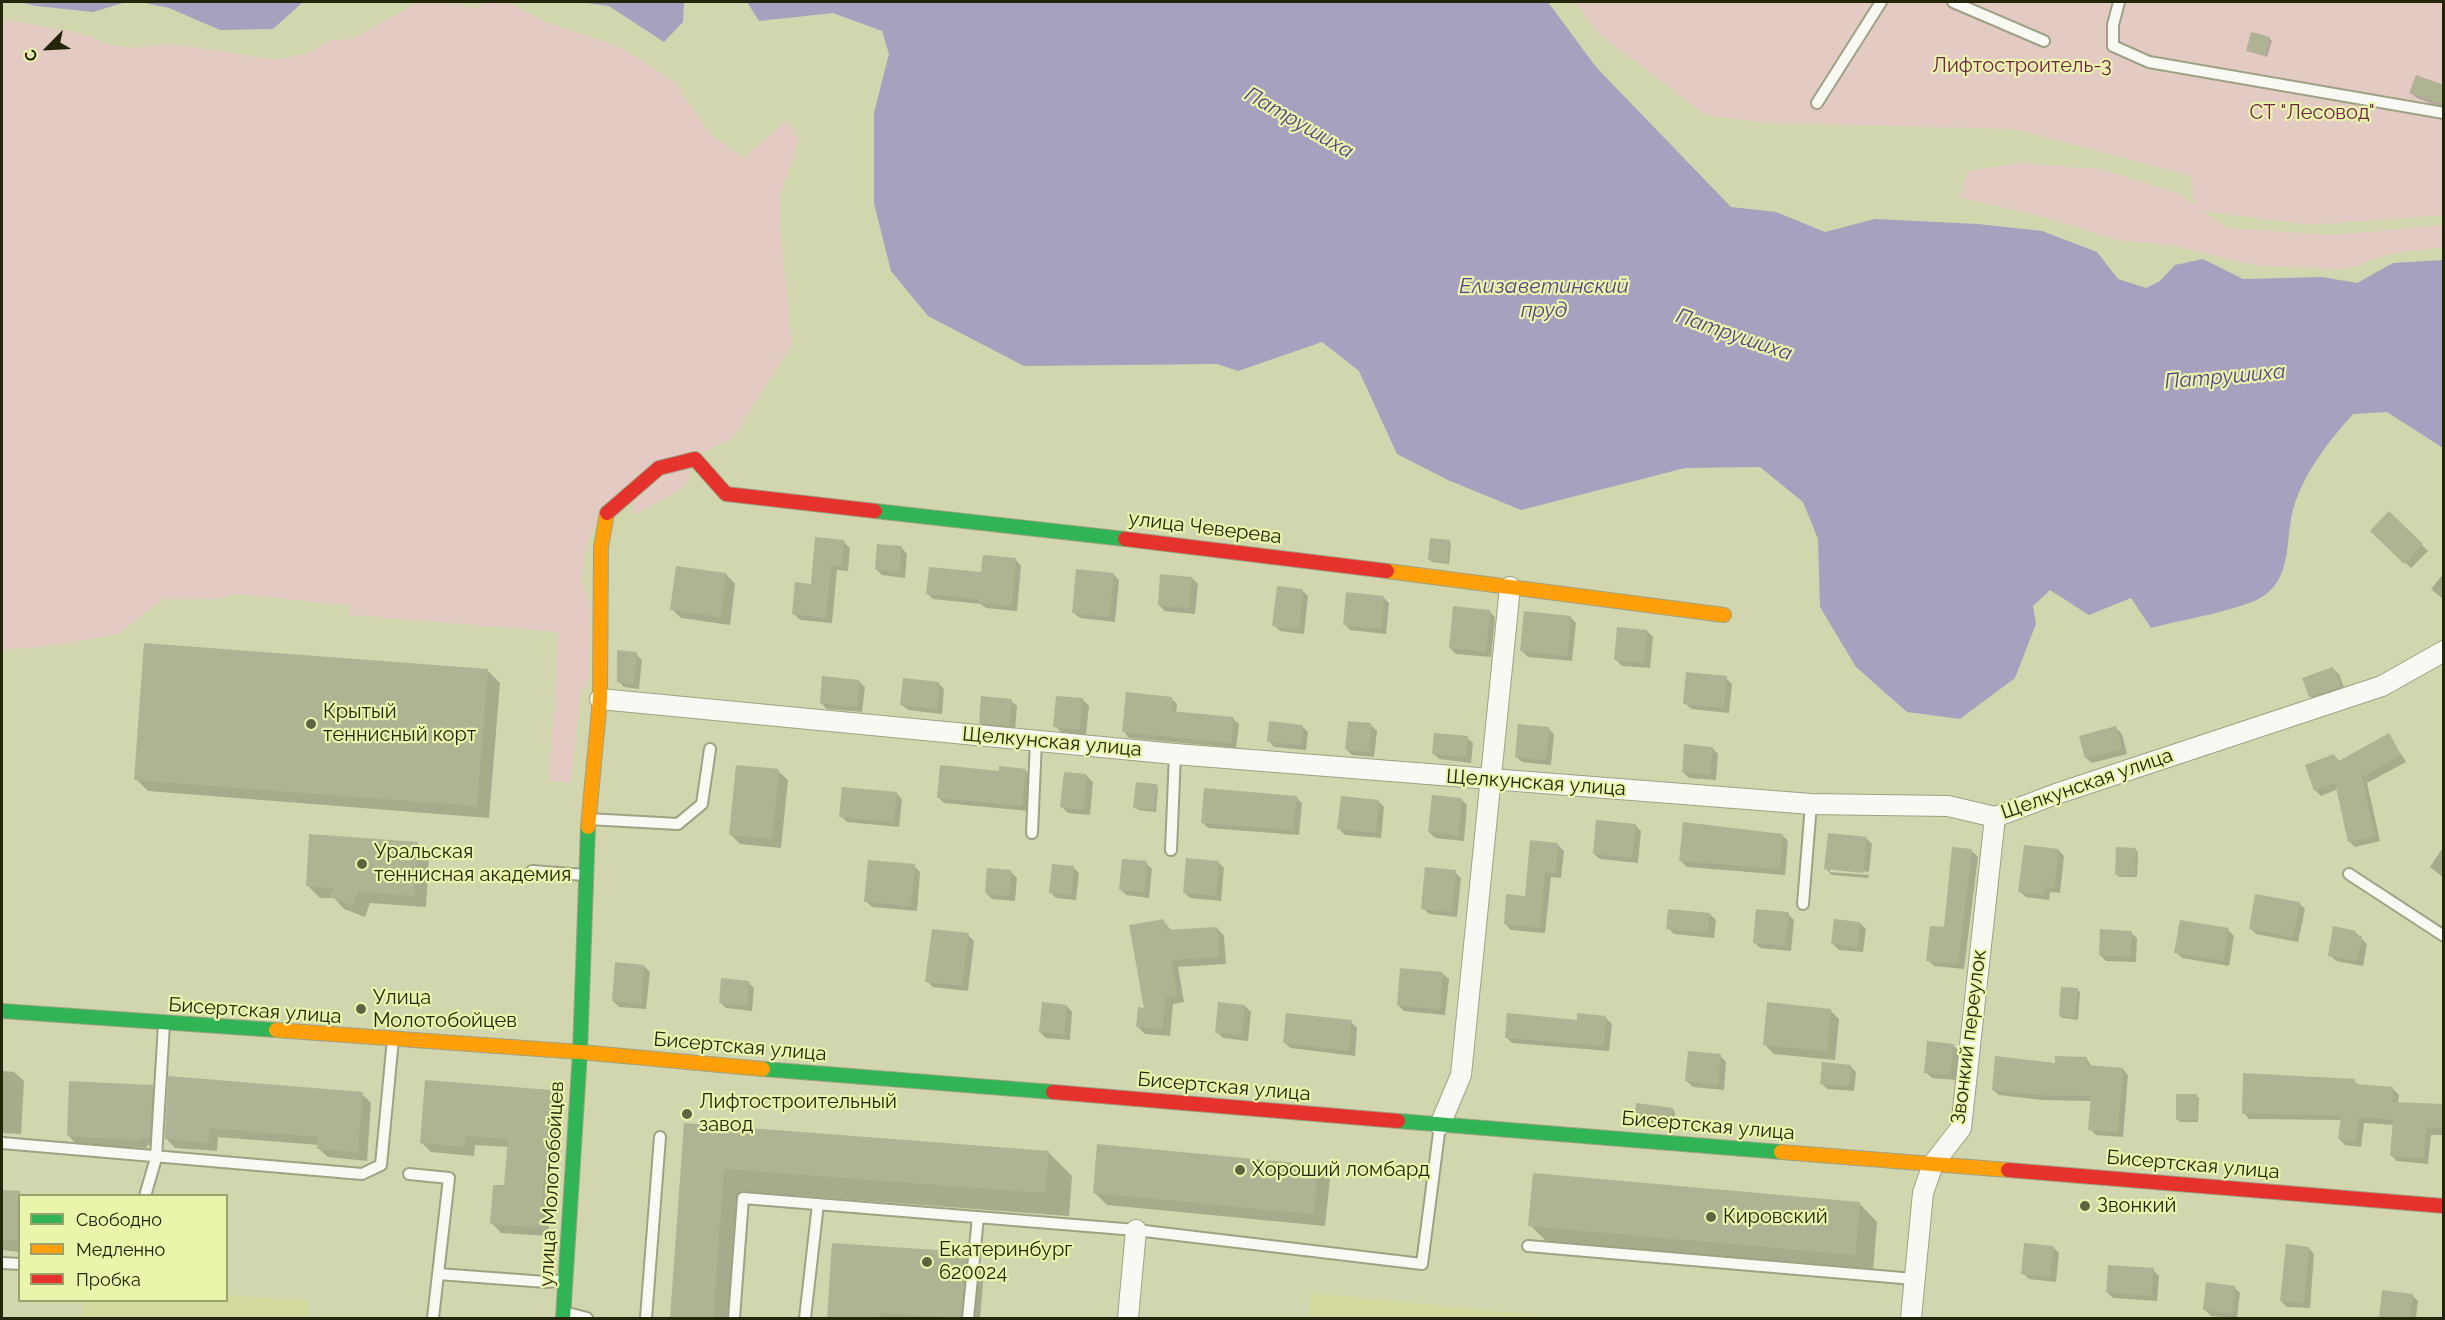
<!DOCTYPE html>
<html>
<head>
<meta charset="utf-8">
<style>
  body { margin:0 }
  #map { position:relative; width:2445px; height:1320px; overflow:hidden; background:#d1d6af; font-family:Raleway,sans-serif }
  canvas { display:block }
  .frame { position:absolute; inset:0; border:3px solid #232508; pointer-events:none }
  .legend { position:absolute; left:18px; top:1194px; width:210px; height:108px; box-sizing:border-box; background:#ebf4ab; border:2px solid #9ba16a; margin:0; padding:8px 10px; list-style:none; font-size:18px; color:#232508 }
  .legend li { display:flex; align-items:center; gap:12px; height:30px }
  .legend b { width:30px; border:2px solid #9ba16a }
  .north { position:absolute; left:18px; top:18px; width:60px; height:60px; -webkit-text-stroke:4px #ebf4ab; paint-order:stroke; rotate:246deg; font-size:16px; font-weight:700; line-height:24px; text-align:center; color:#232508 }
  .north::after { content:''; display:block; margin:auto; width:21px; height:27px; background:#232508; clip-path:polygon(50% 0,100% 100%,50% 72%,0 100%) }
</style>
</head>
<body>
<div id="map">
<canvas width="2445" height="1320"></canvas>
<div class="frame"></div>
<ul class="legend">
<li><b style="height:8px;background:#30b455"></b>Свободно</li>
<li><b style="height:8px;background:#ff9f0a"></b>Медленно</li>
<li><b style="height:8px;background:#e5322d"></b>Пробка</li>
</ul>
<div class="north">С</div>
</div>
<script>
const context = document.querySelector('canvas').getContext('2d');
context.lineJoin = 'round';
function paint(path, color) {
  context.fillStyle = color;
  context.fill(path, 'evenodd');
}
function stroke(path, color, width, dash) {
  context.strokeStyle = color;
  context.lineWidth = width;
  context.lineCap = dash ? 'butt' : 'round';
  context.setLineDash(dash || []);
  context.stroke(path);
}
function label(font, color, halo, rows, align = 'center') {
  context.font = font + ' Raleway,sans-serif';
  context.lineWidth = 4.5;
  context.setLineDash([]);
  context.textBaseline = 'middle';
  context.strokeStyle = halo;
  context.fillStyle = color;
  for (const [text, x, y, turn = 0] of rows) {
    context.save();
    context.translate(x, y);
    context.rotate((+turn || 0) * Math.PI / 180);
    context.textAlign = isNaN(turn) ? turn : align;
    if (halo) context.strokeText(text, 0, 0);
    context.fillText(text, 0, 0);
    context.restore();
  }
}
const built = new Path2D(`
  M1311,1293L1557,1317V1318H1309Z
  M227,1295L309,1301L308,1318H82L83,1301L226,1300Z`);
const green = new Path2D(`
  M418,2H449L478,9L484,2H508L545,22L620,47L674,82L711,135L744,158L786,121L799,140L780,195V226L792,344L732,439L690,458L689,482L677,492L634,515L632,500L602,504L585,550L582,581L591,605L588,680L580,696L571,783L549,780L559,632L349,615L351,605L231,594L219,599H163L118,634L59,645L2,650V19L83,34L110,45L138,48L168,43L274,60L306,54L332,40L355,38Z
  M1575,2H2443V215L2313,225L2203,211L2227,228L2334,235L2443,225V247L2388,254L2345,270L2255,265L2175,246L2118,240L2044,217L1959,197L1969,171L2020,163L2101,169L2175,192L2194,204L2192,176L2016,129L1767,123L1705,115L1599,33Z`);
const water = new Path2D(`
  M19,2H126L93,12L36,6Z
  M140,2H303L273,29L220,30L169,8Z
  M579,2H684L683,22L664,42L609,6Z
  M747,2H1548L1596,67L1731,207L1776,212L1825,232L1875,219L1978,224L2042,231L2097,252L2118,279L2146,288L2160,281L2175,265L2203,259L2243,279L2322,277L2357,283L2393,263L2443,260V448L2387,412L2353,414C2328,442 2306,470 2294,506C2285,535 2293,575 2265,595C2247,609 2176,621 2151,628L2131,598L2089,615L2050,590L2033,606L2036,624L2015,678L1960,719L1907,712L1856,667L1820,607L1818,539L1803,502L1760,467L1685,468L1521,510L1448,480L1397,454L1359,371L1322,342L1238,371L1217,364L1024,366L928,316L891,271L874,203V113L889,54L882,31L833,13L759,21Z`);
const shadow = new Path2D(`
  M2269,38L2272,41L2267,57L2247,50Z
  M2444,86V108L2417,98L2411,93Z
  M2389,513L2428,551L2411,568L2372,531Z
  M1449,541L1451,544L1449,564L1432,562L1429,559Z
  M844,542L850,548L848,571L837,570L832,623L800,620L794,614Z
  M902,548L907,554L905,578L882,575L877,570Z
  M1016,560L1021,566L1017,611L986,608L981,604L933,599L927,593Z
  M2444,573V600L2431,589Z
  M726,574L735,584L730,625L681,618L672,609Z
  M1113,574L1119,580L1115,622L1080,618L1074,613Z
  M1192,578L1198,584L1195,614L1165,611L1159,605Z
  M1302,590L1308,596L1304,634L1280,631L1274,625Z
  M1383,597L1389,603L1386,634L1350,630L1345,624Z
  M1489,611L1495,617L1491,657L1456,654L1450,648Z
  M1570,617L1576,623L1572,661L1528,657L1522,651Z
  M1647,631L1653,637L1650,668L1622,666L1616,660Z
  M636,654L642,660L639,689L624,687L618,681Z
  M2333,669L2339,674L2346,693L2316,703L2311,697L2304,679Z
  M487,670L500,683L489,818L148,791L136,779Z
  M1726,678L1732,684L1729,713L1691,709L1685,703Z
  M859,681L865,687L862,712L827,709L821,703Z
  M938,683L944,689L942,714L908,710L902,705Z
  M1171,698L1177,704L1176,713L1233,719L1239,724L1236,748L1129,738L1124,732Z
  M1083,700L1089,706L1086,735L1061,732L1055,726Z
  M1011,701L1017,706L1015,731L986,728L980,723Z
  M1371,725L1377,731L1374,757L1352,755L1346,749Z
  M1302,726L1308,732L1306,750L1274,747L1269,741Z
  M1548,728L1554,734L1551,765L1522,762L1516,757Z
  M2116,728L2122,734L2127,754L2092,763L2086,758Z
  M2389,735L2406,762L2367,783L2380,841L2355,847L2349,841L2338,789L2321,796L2315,790L2334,755L2340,762Z
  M1467,738L1473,743L1471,763L1439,759L1434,754Z
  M1712,748L1718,754L1716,780L1689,778L1683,772Z
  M1025,770L1031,776L1028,811L944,803L938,797L1000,772Z
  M778,771L788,780L781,848L740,844L731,835Z
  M1087,776L1093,782L1090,815L1068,813L1062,807Z
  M1156,785L1158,788L1156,812L1138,810L1135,807Z
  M896,793L902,799L899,827L847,822L841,816Z
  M1296,797L1302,803L1299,835L1208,828L1202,822Z
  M1461,799L1467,805L1464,841L1435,838L1429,832Z
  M1378,801L1384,807L1381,838L1345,835L1339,829Z
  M1635,825L1641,831L1638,863L1600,859L1594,854Z
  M1782,835L1788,841L1785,875L1687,867L1681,861Z
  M1866,838L1872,844L1869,872L1830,868V872L1869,875L1868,878L1832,875L1826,869Z
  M417,843L429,855L426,907L370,903L365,917L344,909L334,898H320L307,885Z
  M1558,845L1564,851L1561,878L1551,877L1545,933L1511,930L1505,924L1526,898Z
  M2444,846V878L2430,867Z
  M1954,849L1972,851L1978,857L1964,969L1934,966L1928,960L1946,929Z
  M2135,849L2138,852L2137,877H2119L2117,874Z
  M2058,850L2064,856L2060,893L2050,892L2049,900L2026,897L2020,892Z
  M1218,862L1224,868L1221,901L1190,898L1184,892Z
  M1146,863L1152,869L1149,898L1126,895L1120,889Z
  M914,866L920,872L917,911L872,907L866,901Z
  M1073,867L1079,873L1076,900L1056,898L1050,892Z
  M1011,872L1017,878L1015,901L992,899L986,893Z
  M1455,872L1461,878L1457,917L1429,914L1423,908Z
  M2299,903L2305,909L2298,942L2256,934L2250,928Z
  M1710,914L1716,920L1714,938L1674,934L1668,928Z
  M1788,914L1794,920L1791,951L1760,948L1754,942Z
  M1163,921L1172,931L1217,928L1224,936L1226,964L1178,967L1184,1002L1173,1004L1170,1036L1145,1034L1137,1026L1146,1010Z
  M1860,923L1866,929L1863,952L1839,950L1833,944Z
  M2228,930L2234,936L2229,966L2182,958L2176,952Z
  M2355,932L2367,944L2363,966L2336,961L2330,955Z
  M2131,933L2137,938L2136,962L2106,961L2100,955Z
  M968,935L974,941L968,991L933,987L927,981Z
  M644,966L650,972L646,1009L619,1007L613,1001Z
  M1443,974L1449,979L1445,1015L1404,1011L1398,1005Z
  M748,982L754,988L752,1011L726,1008L720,1002Z
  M2078,990L2080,992L2078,1020L2063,1018L2060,1016Z
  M1067,1006L1072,1012L1070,1040L1046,1038L1040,1032Z
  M1245,1006L1251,1012L1248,1041L1223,1038L1217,1032Z
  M1830,1010L1839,1019L1835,1060L1774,1054L1765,1045Z
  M1606,1018L1612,1024L1609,1051L1512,1043L1506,1037Z
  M1351,1022L1357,1028L1355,1056L1290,1048L1285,1043Z
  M1953,1045L1959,1051L1956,1080L1932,1078L1926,1072Z
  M1720,1056L1726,1062L1724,1090L1693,1087L1687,1081Z
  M2086,1058L2092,1067L2123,1069L2128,1075L2123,1137L2096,1135L2090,1129L2092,1101L2042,1100L1999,1095L1993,1090L2056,1064Z
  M1850,1066L1856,1072L1854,1091L1827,1089L1821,1083Z
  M2,1071L14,1072L24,1081L21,1134L2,1133Z
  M170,1078L362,1094L371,1103L367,1161L328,1157L318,1148L319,1145L218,1137L217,1151L175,1148L166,1138Z
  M2354,1081L2360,1086L2393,1089L2399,1095L2398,1104L2444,1105V1135H2431L2428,1164L2397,1161L2391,1155L2394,1125L2364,1123L2361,1147L2345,1145L2339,1139L2342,1120L2249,1119L2244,1113Z
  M152,1087L161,1096L158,1146L147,1145V1148L77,1145L68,1135Z
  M550,1092L559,1101L548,1236L501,1233L492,1223L506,1187L509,1147L475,1145L474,1156L431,1152L422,1143Z
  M2196,1096L2199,1098L2198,1122H2180L2178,1119Z
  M1673,1109L1675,1112L1674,1127L1636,1120Z
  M686,1125L1048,1152L1072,1176L1069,1216L747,1192L739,1318H672Z
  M1317,1167L1330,1179L1325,1226L1107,1205L1094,1192Z
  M2,1191L30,1196H20V1252L2,1250Z
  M177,1194L193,1195L194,1196H177Z
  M1859,1203L1877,1222L1873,1272L1548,1243L1530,1225Z
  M833,1245L966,1254L984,1272L980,1318H828Z
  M2053,1247L2059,1253L2056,1282L2029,1279L2023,1273Z
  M2309,1248L2314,1254L2310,1308L2287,1307L2281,1301Z
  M2153,1270L2159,1276L2157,1301L2113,1298L2107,1292Z
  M2234,1287L2240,1293L2237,1318L2211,1316L2205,1310Z
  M2384,1292L2412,1295L2418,1301L2416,1318H2381Z`);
const building = new Path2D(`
  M2251,32L2270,37L2265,56L2246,51Z
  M2416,75L2444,85V105L2409,93Z
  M2389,511L2423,544L2404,564L2370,531Z
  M815,537L844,540L842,566L831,565L826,618L792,614L795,582L811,584Z
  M1430,538L1450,540L1447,562L1428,560Z
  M877,544L902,546L899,572L875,570Z
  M983,555L1016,558L1012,606L978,603L979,599L926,594L929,567L981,572Z
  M676,566L726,573L721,617L670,610Z
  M1076,569L1114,573L1109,617L1072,613Z
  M1160,574L1192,577L1189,608L1158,605Z
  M1277,586L1303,589L1299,629L1272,626Z
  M1346,592L1384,596L1381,629L1343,625Z
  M1453,606L1490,610L1486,652L1449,648Z
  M1524,611L1571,616L1567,656L1520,651Z
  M1617,627L1647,630L1644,663L1614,660Z
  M144,643L488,669L477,806L134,780Z
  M617,650L637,652L634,684L617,682Z
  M2333,667L2341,687L2309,697L2302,678Z
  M1686,672L1727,676L1724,708L1683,704Z
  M822,676L859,680L857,707L820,703Z
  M903,678L939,682L937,709L900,705Z
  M1126,692L1172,697L1171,711L1234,717L1231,743L1122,732Z
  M981,696L1012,699L1009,726L979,723Z
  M1056,696L1083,698L1080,730L1053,727Z
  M1269,721L1303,725L1301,745L1267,742Z
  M1348,721L1371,723L1369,752L1345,749Z
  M1518,724L1549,727L1546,760L1515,757Z
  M2116,726L2122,749L2085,758L2079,736Z
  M1434,733L1468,736L1466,757L1432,754Z
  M2389,733L2401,755L2362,777L2375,836L2348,842L2335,783L2314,791L2305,765L2334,754L2337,762Z
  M1684,744L1713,747L1710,775L1682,772Z
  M736,765L779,769L772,839L729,835Z
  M940,765L999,771V766L1026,769L1022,806L937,798Z
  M1064,772L1087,774L1084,810L1060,807Z
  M1136,782L1157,784L1154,810L1133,808Z
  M842,787L897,792L893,822L839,817Z
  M1204,788L1297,796L1293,830L1201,823Z
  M1432,795L1462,798L1458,836L1428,832Z
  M1341,796L1379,800L1376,833L1337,829Z
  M1596,820L1636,824L1632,858L1593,854Z
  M1683,822L1783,834L1780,869L1679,861Z
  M1828,833L1867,837L1863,873L1824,869Z
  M309,834L418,842L414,896L358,891L353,906L330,897L334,888L306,886Z
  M1530,840L1558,843L1556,873L1545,872L1540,928L1504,924L1506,894L1525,896Z
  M2024,845L2059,849L2054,888L2045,887L2044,895L2018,892Z
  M1952,847L1972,849L1958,964L1926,961L1930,926L1944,927Z
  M2116,847L2136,848L2135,875H2115Z
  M1186,858L1219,861L1216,896L1183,893Z
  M1122,859L1147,861L1144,892L1119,890Z
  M868,860L915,864L911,906L864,902Z
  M1052,864L1074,866L1071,895L1049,893Z
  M1425,867L1456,870L1452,912L1421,909Z
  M987,868L1011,870L1009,896L985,893Z
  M2255,894L2300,902L2293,937L2249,929Z
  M1668,909L1710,913L1708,933L1666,929Z
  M1756,909L1789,912L1785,946L1753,943Z
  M1164,919L1166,930L1217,927L1219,957L1171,960L1177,995L1166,997L1162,1029L1136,1027L1138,1007L1144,1008L1129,925Z
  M1834,919L1860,922L1858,947L1831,944Z
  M2180,920L2229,928L2223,961L2174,953Z
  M2333,926L2356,931L2355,935L2362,936L2357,961L2328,956Z
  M932,929L969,933L962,986L925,982Z
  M2100,929L2132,931L2130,957L2099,955Z
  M615,962L644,965L641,1004L612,1001Z
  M1400,968L1443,972L1440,1010L1397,1005Z
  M721,978L749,981L747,1006L719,1003Z
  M2061,987L2078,988L2075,1018L2059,1016Z
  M1042,1002L1067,1005L1064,1035L1039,1032Z
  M1218,1002L1245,1005L1242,1035L1215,1033Z
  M1767,1002L1831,1009L1827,1051L1763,1045Z
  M1286,1013L1352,1020L1349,1051L1283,1043Z
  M1507,1013L1577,1020V1013L1606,1016L1604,1046L1505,1038Z
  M1927,1041L1954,1044L1950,1075L1924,1073Z
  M1688,1051L1721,1054L1718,1085L1685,1081Z
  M1995,1056L2055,1063V1056L2087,1057V1065L2123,1068L2118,1132L2088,1130L2091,1096L2035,1095L1992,1090Z
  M1822,1062L1851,1065L1849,1086L1820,1084Z
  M2243,1073L2355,1079V1084L2393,1087L2392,1102L2444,1104V1128L2426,1127L2423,1158L2390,1156L2393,1120L2359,1117L2356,1142L2338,1139L2341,1115L2242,1114Z
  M168,1076L363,1092L358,1152L317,1149L318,1137L209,1128L208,1143L165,1139Z
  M425,1080L551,1090L540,1228L490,1224L493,1185H504L508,1139L466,1136L465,1147L420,1143Z
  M69,1081L153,1085L150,1138L139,1137L138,1140L67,1136Z
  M2176,1094H2197V1120H2176Z
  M1636,1103L1673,1108L1671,1125L1634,1121Z
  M684,1123L1049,1151L1045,1193L724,1169L713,1318H670Z
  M1097,1144L1318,1165L1314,1214L1093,1193Z
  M1533,1173L1860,1202L1855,1255L1528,1226Z
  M2,1190L20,1191V1241L2,1240Z
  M832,1243L967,1252L961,1318L880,1313L879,1318H827Z
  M2024,1243L2054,1246L2050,1277L2021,1274Z
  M2286,1244L2309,1247L2304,1303L2280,1301Z
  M2108,1265L2154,1268L2151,1296L2106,1292Z
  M2206,1282L2235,1286L2232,1314L2203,1310Z
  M2382,1290L2413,1294L2410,1318H2379Z`);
const lane = new Path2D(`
  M1953,2L2044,41
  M2119,2L2113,25V46L2149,62L2444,113
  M1817,103L1881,2
  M588,819L678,824L702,804L710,749
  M1032,833L1036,741
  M1171,850L1175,754
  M532,871L585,875
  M2349,874L2444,936
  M1803,904L1811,804
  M2,1143L362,1174L381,1165L393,1039
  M409,1174L449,1178L433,1318
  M145,1196L156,1158L164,1024
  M1528,1246L1914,1279
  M2,1263L20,1264
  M438,1274L546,1282L565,1280
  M564,1312L587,1318
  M646,1318L660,1137
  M734,1318L743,1198L1136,1230L1422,1264L1440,1125
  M805,1318L818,1204
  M968,1318L978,1217`);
const street = new Path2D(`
  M600,699L1175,754L1491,779L1811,804L1948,806L1995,817L2056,794L2382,686L2444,651
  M1440,1125L1461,1075L1510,587
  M1128,1318L1136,1230
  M1911,1318L1923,1193L1933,1164L1961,1128L1995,817`);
const fast = new Path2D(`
  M875,511L1125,539
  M2,1011L276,1030
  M763,1069L1053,1092
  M1398,1121L1781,1152
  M563,1318L580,1052L588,827`);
const slow = new Path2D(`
  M1387,571L1724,615
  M588,827L600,699L601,547L607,513
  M276,1030L580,1052L763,1069
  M1781,1152L2008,1170`);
const jam = new Path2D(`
  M607,513L659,468L695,459L726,494L875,511
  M1125,539L1387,571
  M1053,1092L1398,1121
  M2008,1170L2444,1206`);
const markers = [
  [311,724,6,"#606342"],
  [362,864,6,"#606342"],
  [361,1009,6,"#606342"],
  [687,1114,6,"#606342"],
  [1240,1170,6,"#606342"],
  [2085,1206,6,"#606342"],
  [1711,1217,6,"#606342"],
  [927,1262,6,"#606342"]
];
const parkNames = [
  ["Лифтостроитель-3",2022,66],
  ["СТ \"Лесовод\"",2312,113]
];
const streetNames = [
  ["улица Чеверева",1205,528,7],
  ["Щелкунская улица",1052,742,5],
  ["Щелкунская улица",1536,783,4],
  ["Щелкунская улица",2087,784,-19],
  ["Бисертская улица",255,1011,4],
  ["Звонкий переулок",1969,1037,-83],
  ["Бисертская улица",740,1047,5],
  ["Бисертская улица",1224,1087,5],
  ["Бисертская улица",1708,1126,5],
  ["Бисертская улица",2193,1165,5],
  ["улица Молотобойцев",552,1184,-87]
];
const poiNames = [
  ["Крытый",323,712],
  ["теннисный корт",323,735],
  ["Уральская",374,852],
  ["теннисная академия",374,875],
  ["Улица",373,998],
  ["Молотобойцев",373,1021],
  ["Лифтостроительный",699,1102],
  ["завод",699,1125],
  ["Хороший ломбард",1252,1170],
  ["Звонкий",2097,1206],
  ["Кировский",1723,1217],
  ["Екатеринбург",939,1250],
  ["620024",939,1273]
];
const waterNames = [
  ["Патрушиха",1299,123,30],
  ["Елизаветинский",1544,287],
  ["пруд",1544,311],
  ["Патрушиха",1734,335,19],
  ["Патрушиха",2225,377,-5]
];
paint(built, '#d3d99c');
paint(green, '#e3cac3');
paint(water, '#a7a0be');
paint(shadow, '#0003');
paint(building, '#afb394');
stroke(lane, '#9ea283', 14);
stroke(street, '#9ea283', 22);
stroke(fast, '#9ea283', 16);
stroke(slow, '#9ea283', 16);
stroke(jam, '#9ea283', 16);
stroke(lane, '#f8f9f3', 10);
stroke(street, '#f8f9f3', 20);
stroke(fast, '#30b455', 14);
stroke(slow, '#ff9f0a', 14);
stroke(jam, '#e5322d', 14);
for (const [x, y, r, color] of markers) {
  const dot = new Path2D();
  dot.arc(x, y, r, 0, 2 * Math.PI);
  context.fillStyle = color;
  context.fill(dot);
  stroke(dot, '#ebf4ab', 2);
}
label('20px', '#6f2047', '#ebf4ab', parkNames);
label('20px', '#232508', '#ebf4ab', streetNames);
label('20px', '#232508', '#ebf4ab', poiNames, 'left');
label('italic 21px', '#55418a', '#ebf4ab', waterNames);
</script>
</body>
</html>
